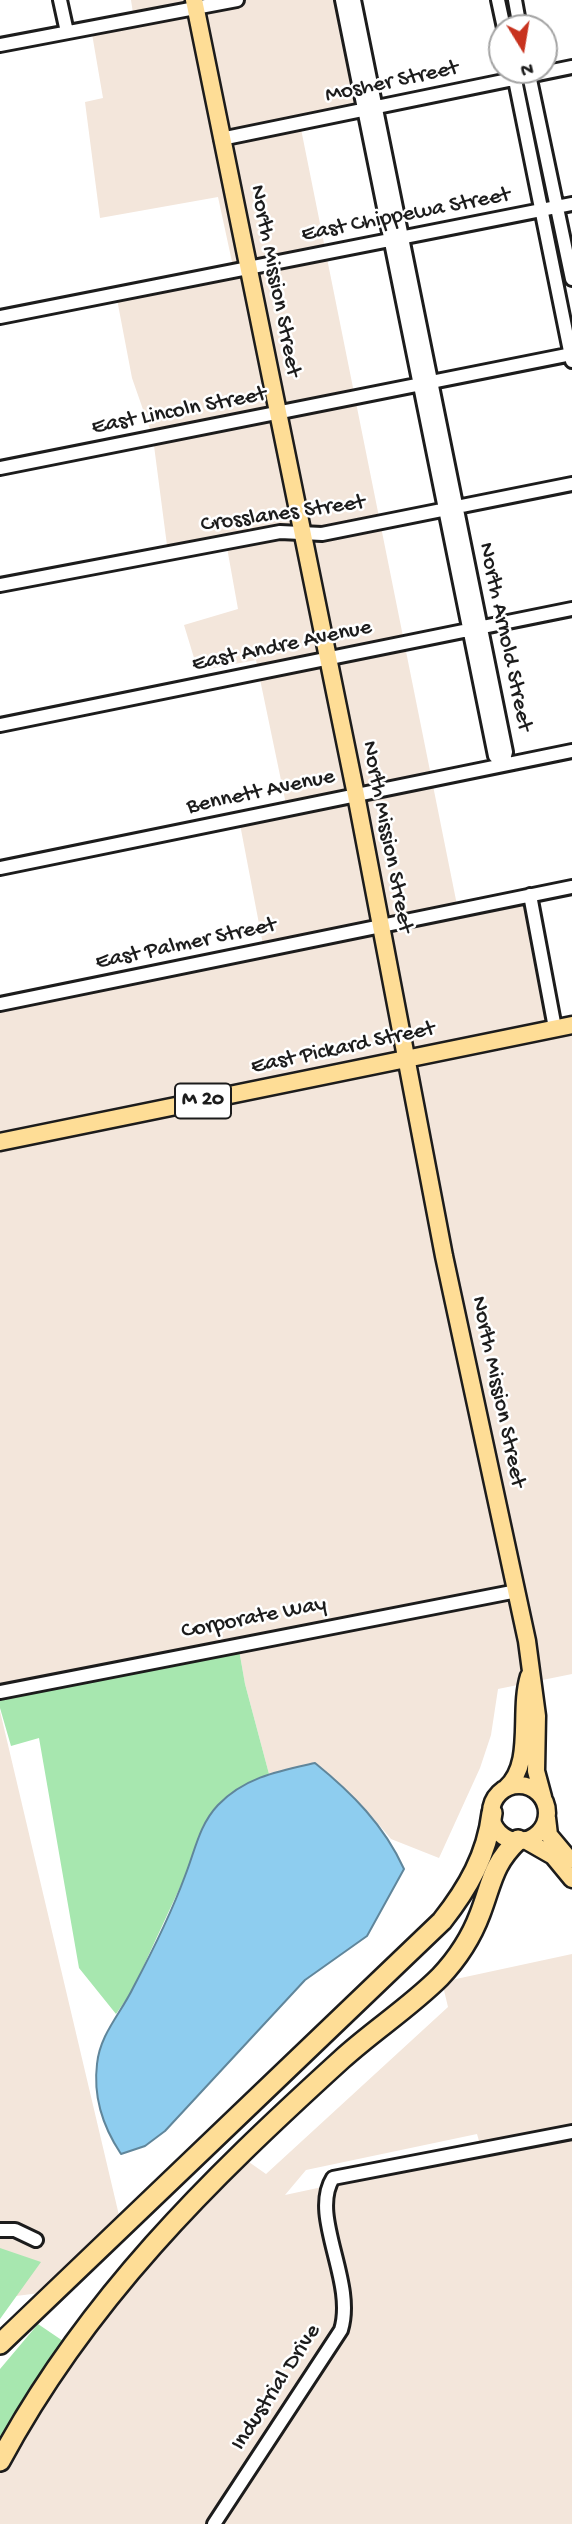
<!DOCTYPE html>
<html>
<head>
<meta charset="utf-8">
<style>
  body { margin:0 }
  #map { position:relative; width:572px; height:2524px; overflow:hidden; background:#fff; font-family:"Gochi Hand",sans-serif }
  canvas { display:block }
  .north { position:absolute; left:488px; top:14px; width:70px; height:70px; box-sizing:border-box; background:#fff; border:2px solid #a4a4a4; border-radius:50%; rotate:169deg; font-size:19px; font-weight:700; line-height:28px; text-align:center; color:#1c1c1c }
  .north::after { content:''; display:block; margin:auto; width:24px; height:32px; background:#c8321e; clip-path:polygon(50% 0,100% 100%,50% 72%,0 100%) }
</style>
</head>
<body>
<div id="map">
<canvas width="572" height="2524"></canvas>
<div class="north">N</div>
</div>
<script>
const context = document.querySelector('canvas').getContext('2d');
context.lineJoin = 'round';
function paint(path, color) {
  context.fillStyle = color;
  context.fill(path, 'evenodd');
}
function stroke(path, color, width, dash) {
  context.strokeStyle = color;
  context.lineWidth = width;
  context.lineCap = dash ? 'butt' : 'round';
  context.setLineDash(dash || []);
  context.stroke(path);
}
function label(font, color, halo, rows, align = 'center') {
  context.font = font + ' "Gochi Hand",sans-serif';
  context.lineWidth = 5;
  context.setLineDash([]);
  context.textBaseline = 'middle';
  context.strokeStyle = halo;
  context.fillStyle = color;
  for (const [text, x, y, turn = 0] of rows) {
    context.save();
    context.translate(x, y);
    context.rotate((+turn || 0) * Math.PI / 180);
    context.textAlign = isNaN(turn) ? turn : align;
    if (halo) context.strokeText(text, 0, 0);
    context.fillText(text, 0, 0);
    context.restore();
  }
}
const built = new Path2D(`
  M131,0H348L364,111L300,124L458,910L530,895L555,1028L572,1025V1674L498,1689L491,1735L480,1768L439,1858L391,1839L374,1819L315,1763L269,1774L245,1684L238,1644L0,1692V1004L264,950L239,819L287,809L256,660L198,671L184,625L238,609L226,542L168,553L153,438L132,378L116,294L234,271L218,197L100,218L85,102L103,98L91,28L134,20Z
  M0,1711L122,2228L56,2291L0,2298Z
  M572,1954V2524H0V2464L87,2324L239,2155L266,2174L448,2007L442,1982ZM477,2134L481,2148L350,2173L327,2186L285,2195L306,2170Z`);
const green = new Path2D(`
  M238,1644L245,1684L269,1774L238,1789L218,1805L132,1991L116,2014L79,1968L39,1738L11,1746L0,1708V1692Z
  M0,2248L41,2262L0,2319Z
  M38,2324L63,2341L0,2446V2369Z`);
const water = new Path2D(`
  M315,1763C352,1793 384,1825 404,1869L367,1936L305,1980L165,2131L145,2146L121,2154C103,2127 93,2097 97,2064C100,2034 121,2013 133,1988C152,1952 171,1914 185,1876C195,1851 199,1825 218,1805C245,1777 279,1771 315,1763Z`);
const minor = new Path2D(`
  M60,0L67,32
  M342,0L495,756L503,763L506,752L354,0
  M498,0L504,28
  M515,0L520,28
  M0,45L237,0
  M513,70L572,361
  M528,70L572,279
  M221,139L572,67
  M0,317L572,204
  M0,468L572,354
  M0,585L280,532L322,534L572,484
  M0,725L572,609
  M0,868L572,751
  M530,895L555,1028
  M0,1004L572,887
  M0,1692L517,1591
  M0,2230H15L36,2240
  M214,2524L341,2330C356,2281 309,2216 333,2178L572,2132`);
const major = new Path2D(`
  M194,0L356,795L444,1256L527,1641L537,1716L536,1771L543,1797
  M0,1142L572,1025
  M491 1813a28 28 0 1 1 56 0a28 28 0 1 1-56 0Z
  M506,1788C534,1763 518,1712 529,1676
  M547,1818L549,1835L570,1860
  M525,1840L553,1856L572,1879`);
const highway = new Path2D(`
  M0,2344L442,1921C468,1888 487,1855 492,1813
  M0,2461C87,2299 208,2181 342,2059C374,2030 410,2007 440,1977C457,1959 471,1938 480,1914C492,1883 492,1865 518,1840`);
const shields = [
  [203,1101,56]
];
const shieldNames = [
  ["M 20",203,1101]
];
const streetNames = [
  ["Mosher Street",392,83,-12],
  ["East Chippewa Street",406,216,-11],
  ["North Mission Street",274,281,79],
  ["East Lincoln Street",179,412,-11],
  ["Crosslanes Street",283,515,-8],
  ["North Arnold Street",504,637,78],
  ["East Andre Avenue",282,647,-12],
  ["Bennett Avenue",261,793,-12],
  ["North Mission Street",386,837,79],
  ["East Palmer Street",186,945,-12],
  ["East Pickard Street",343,1049,-12],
  ["North Mission Street",497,1392,78],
  ["Corporate Way",254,1619,-11],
  ["Industrial Drive",277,2388,-57]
];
paint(built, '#f3e6db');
paint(green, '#a7e7af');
paint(water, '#8ecdef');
stroke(water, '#60869b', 2);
stroke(minor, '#1c1c1c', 18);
stroke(major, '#1c1c1c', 21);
stroke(highway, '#1c1c1c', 24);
stroke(minor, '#fff', 12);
stroke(major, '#fedd96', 16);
stroke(highway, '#fedd96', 19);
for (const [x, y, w] of shields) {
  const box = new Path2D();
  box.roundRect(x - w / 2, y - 17.5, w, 35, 5);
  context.fillStyle = '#fff';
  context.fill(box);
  stroke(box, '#1c1c1c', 2);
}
label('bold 21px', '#1c1c1c', null, shieldNames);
label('23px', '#1c1c1c', '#fff', streetNames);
</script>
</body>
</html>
